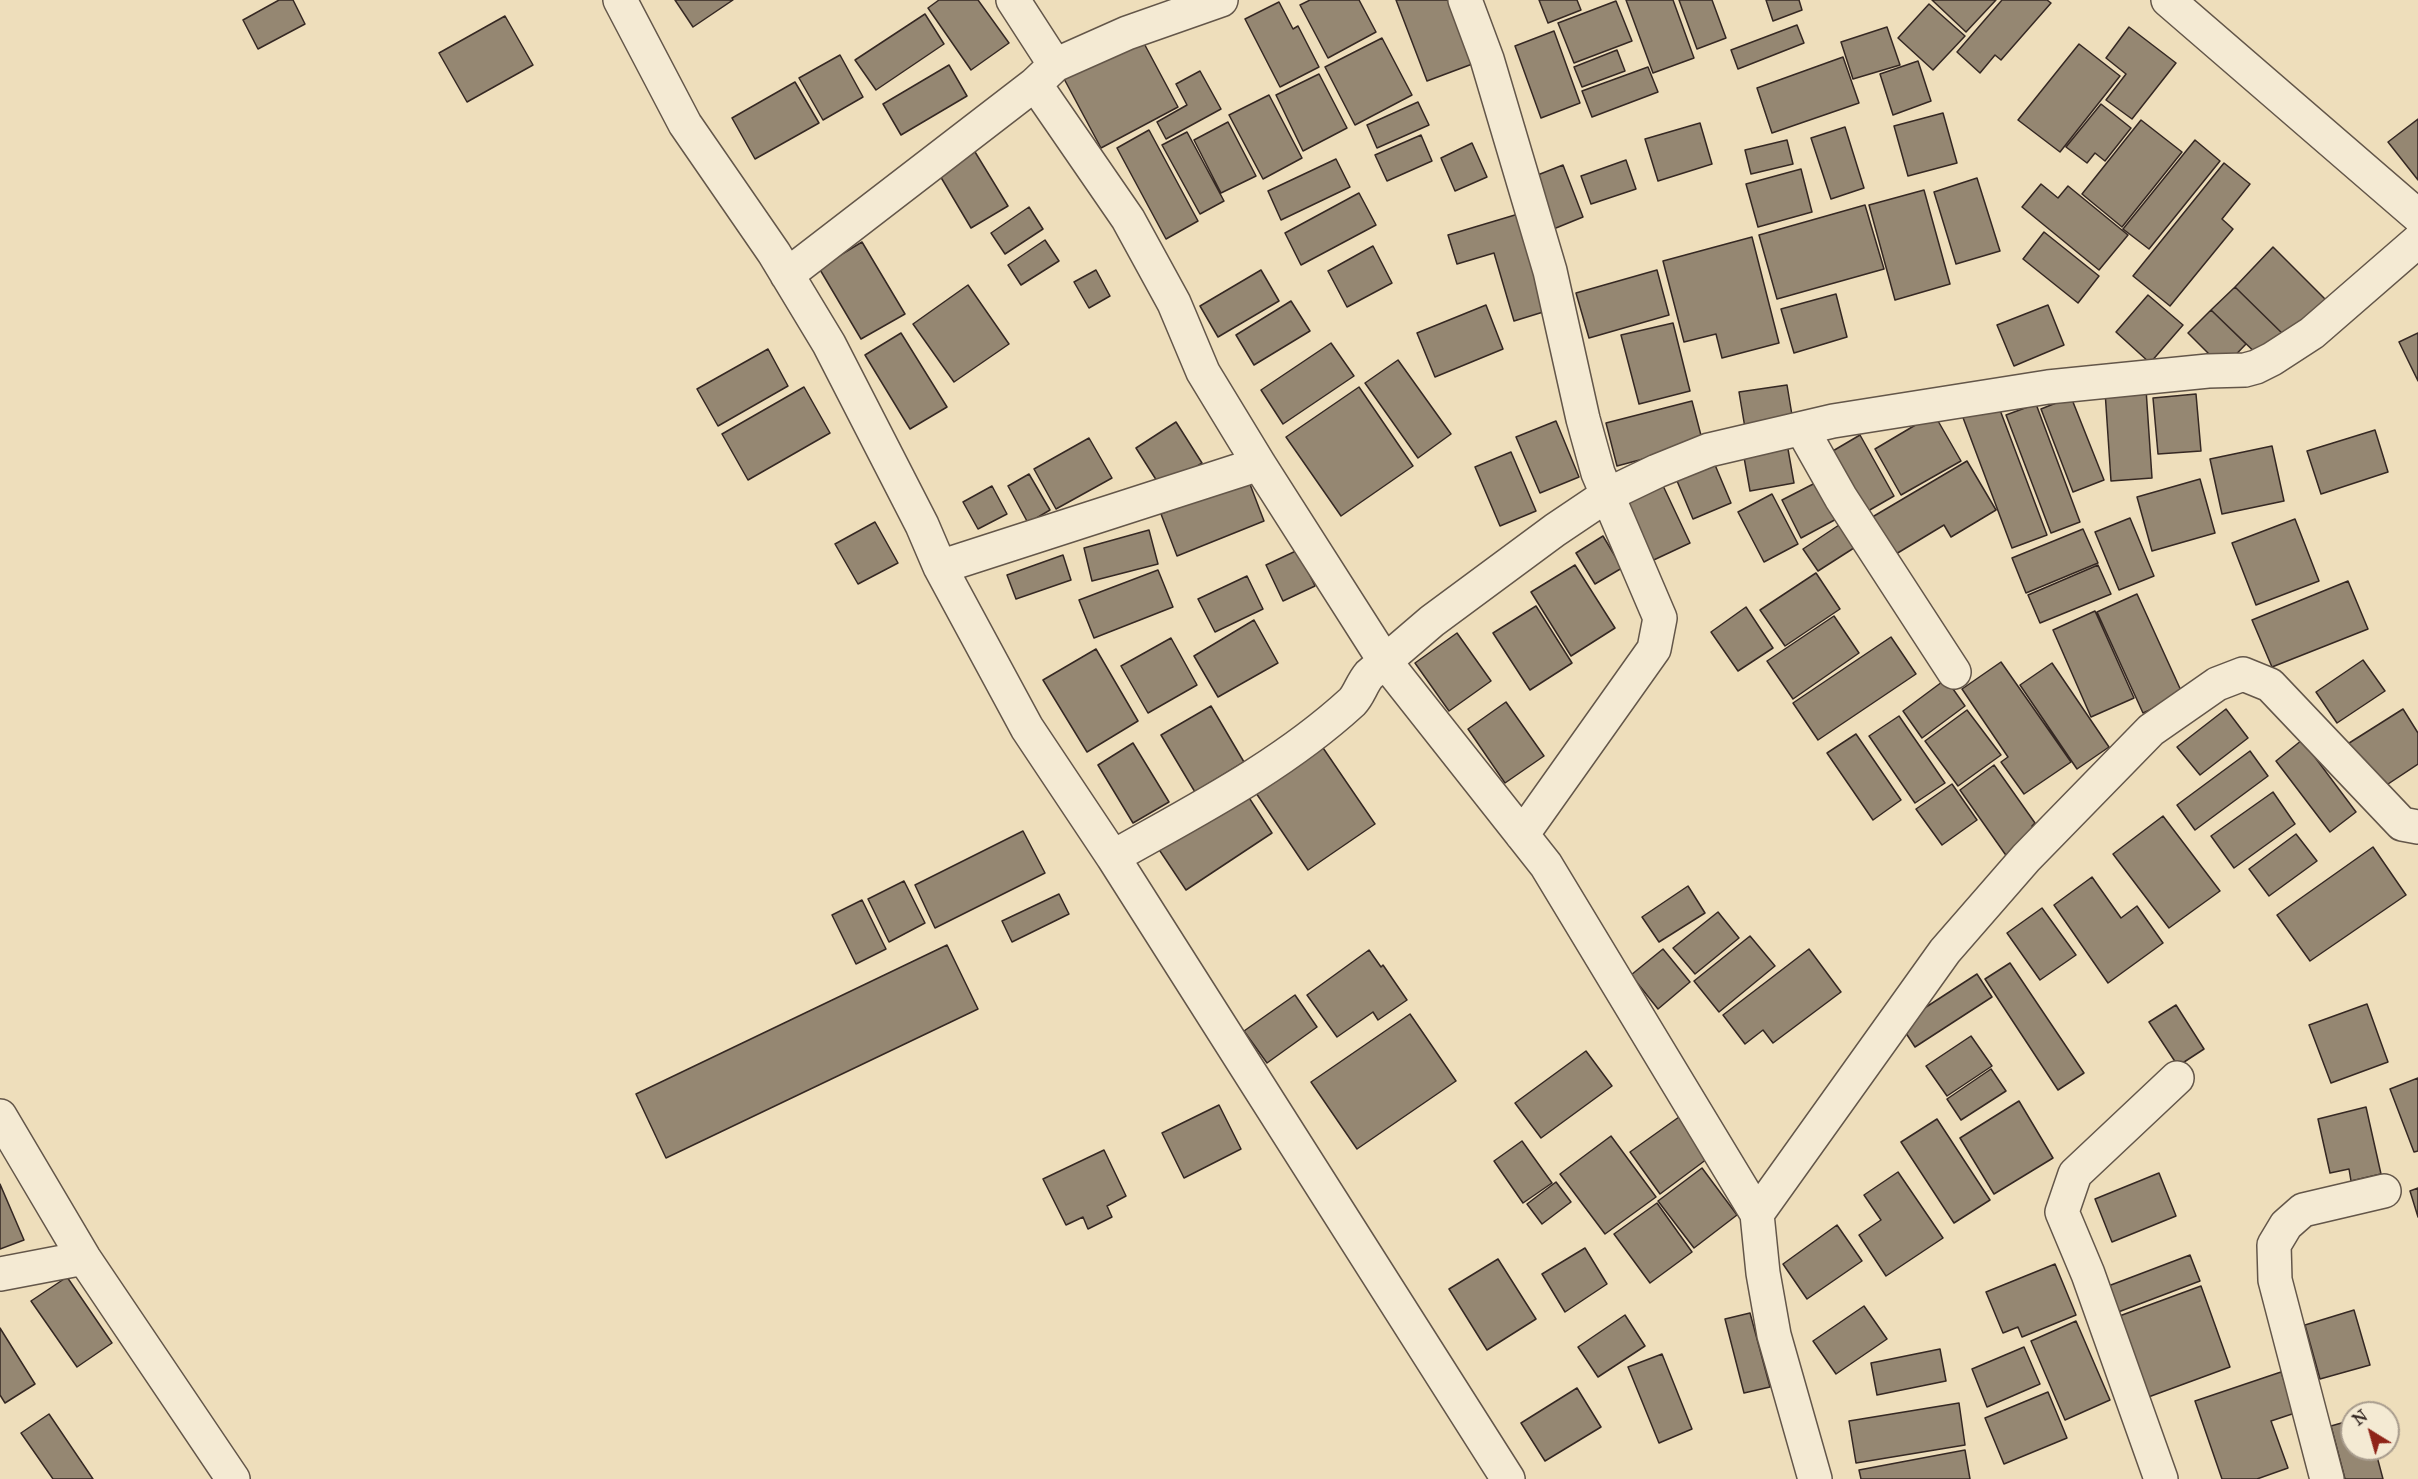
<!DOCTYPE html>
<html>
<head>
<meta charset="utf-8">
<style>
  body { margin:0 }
  #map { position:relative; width:2418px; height:1479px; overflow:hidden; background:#eedebb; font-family:"IM FELL Great Primer",serif }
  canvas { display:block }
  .north { position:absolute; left:2340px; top:1401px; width:60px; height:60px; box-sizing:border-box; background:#f4ead3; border:2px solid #a89c8d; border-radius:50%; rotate:323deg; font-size:16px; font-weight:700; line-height:24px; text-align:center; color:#352823 }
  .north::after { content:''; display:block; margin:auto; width:21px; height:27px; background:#8f2418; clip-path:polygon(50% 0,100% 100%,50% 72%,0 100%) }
</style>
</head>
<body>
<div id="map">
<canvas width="2418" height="1479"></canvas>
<div class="north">N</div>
</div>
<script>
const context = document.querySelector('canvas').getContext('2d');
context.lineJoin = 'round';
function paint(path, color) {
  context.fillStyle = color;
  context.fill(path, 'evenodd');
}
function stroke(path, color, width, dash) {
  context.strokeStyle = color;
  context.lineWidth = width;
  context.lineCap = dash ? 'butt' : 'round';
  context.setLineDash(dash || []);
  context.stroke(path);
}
const building = new Path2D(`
  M279,0H293L305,24L258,49L243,20Z
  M675,0H733L693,27Z
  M939,0H978L1009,43L971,70L928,8Z
  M1310,0H1359L1376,32L1328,58L1300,5Z
  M1396,0H1450L1475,63L1427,81Z
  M1539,0H1577L1581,10L1548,23Z
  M1626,0H1673L1694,58L1653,73Z
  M1679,0H1712L1726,38L1697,49Z
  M1766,0H1799L1802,10L1773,21Z
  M1932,0H1996L1966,32Z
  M2002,0H2047L2051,3L2001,60L1995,55L1980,73L1957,52Z
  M1616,1L1632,41L1574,63L1558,23Z
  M1279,2L1293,29L1298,26L1319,67L1280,87L1245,19Z
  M1929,4L1965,36L1933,70L1898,38Z
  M925,14L944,44L876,90L855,60Z
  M505,16L533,65L467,102L439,53Z
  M1797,25L1804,43L1738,69L1731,50Z
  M1887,27L1900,65L1853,79L1841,42Z
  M2129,27L2176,63L2132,119L2106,100L2126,74L2106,58Z
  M1554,31L1580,103L1541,118L1515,46Z
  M1139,34L1178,107L1101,148L1062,75Z
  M1382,38L1412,95L1355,125L1325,67Z
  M2079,44L2120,76L2060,152L2018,120Z
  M1617,50L1625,71L1582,87L1574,67Z
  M840,55L863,97L823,120L799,78Z
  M1843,57L1859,103L1772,133L1757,88Z
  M1918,61L1931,101L1893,115L1880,74Z
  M949,65L967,96L901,135L883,104Z
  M1648,67L1658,92L1592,117L1582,91Z
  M1200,71L1221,109L1166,139L1157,122L1187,105L1176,84Z
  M1319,74L1347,128L1303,151L1276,95Z
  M795,82L819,123L755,159L732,118Z
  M1269,95L1302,158L1263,179L1229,115Z
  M1418,102L1429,125L1377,148L1367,125Z
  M2101,104L2131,128L2105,161L2095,153L2087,163L2066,147Z
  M1943,113L1957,163L1908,176L1894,126Z
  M2418,119V180L2388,142Z
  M2141,120L2182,152L2122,227L2082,194Z
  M1228,122L1256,176L1221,193L1194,140Z
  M1700,123L1712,164L1658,181L1645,139Z
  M1845,127L1864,188L1831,199L1811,138Z
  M1149,130L1198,221L1166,239L1117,148Z
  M1187,132L1224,201L1200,214L1162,145Z
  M1421,135L1432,161L1387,181L1375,155Z
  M1787,140L1793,164L1751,174L1745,150Z
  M2195,140L2220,161L2149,249L2123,229Z
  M1472,143L1487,177L1455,191L1441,158Z
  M972,147L1008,206L971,228L936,169Z
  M1336,159L1350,187L1281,220L1268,191Z
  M1626,160L1636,189L1591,204L1581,176Z
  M2224,163L2250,184L2222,219L2233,229L2170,306L2133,276Z
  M1563,165L1583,217L1551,230L1530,178Z
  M1801,169L1812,212L1758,227L1746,184Z
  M1977,178L2000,251L1956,264L1934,192Z
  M2041,184L2058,198L2068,186L2128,235L2099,270L2022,207Z
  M1924,190L1950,284L1895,300L1869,205Z
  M1359,193L1376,225L1301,265L1285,233Z
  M1865,205L1884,269L1777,299L1759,235Z
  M1029,207L1043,229L1005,254L991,233Z
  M1525,212L1553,309L1514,321L1494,253L1457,264L1448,235Z
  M2044,232L2099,276L2078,303L2023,259Z
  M1752,237L1779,343L1722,358L1716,334L1684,342L1663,261Z
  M1045,240L1059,261L1021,285L1008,265Z
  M862,242L905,314L861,339L819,268Z
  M1373,246L1392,283L1347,307L1328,271Z
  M2273,247L2326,300L2288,339L2235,287Z
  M1096,270L1110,296L1089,308L1074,282Z
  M1261,270L1279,301L1218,337L1200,306Z
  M1657,270L1669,315L1589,338L1576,293Z
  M968,285L1009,344L954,382L913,324Z
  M2235,287L2288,339L2265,362L2211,310Z
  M1836,294L1847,337L1794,353L1781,309Z
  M2148,295L2183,325L2150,363L2116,332Z
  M1291,301L1310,331L1254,365L1236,335Z
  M1486,305L1503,349L1435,377L1417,333Z
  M2048,305L2064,345L2014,366L1997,325Z
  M2211,310L2246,344L2223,368L2188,333Z
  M1673,323L1690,391L1639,404L1621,335Z
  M901,333L947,407L910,429L865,355Z
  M2418,333V381L2399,342Z
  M1331,343L1354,376L1283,424L1261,390Z
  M768,349L788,386L718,426L697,389Z
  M1398,360L1451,434L1418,458L1365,383Z
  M1787,385L1793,421L1745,428L1739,392Z
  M804,387L830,433L748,480L722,434Z
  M1359,387L1413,466L1341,516L1286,437Z
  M2146,389L2152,478L2111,481L2105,391Z
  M2196,394L2201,451L2158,454L2153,398Z
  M2071,397L2104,480L2073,492L2041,409Z
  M1692,401L1703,443L1617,466L1606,423Z
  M1997,402L2047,535L2012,548L1962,415Z
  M2036,404L2080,522L2051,533L2006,415Z
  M1934,414L1961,461L1901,495L1875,449Z
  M1556,421L1579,477L1540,493L1516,437Z
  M1176,422L1202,463L1162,489L1136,448Z
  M2375,430L2388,472L2321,494L2307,451Z
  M1860,435L1894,496L1861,515L1826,455Z
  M1089,438L1112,478L1056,509L1034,469Z
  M1786,438L1794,483L1750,491L1742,446Z
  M2272,446L2284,501L2222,514L2210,459Z
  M1511,452L1536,511L1500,526L1475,467Z
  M1710,453L1731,503L1693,519L1672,469Z
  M1967,461L1996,510L1951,537L1944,525L1891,557L1869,519Z
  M1657,473L1690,543L1643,565L1610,496Z
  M1029,474L1050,510L1028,523L1008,486Z
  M1248,479L1264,521L1177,556L1161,514Z
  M1823,479L1842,516L1801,538L1782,500Z
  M2200,479L2215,533L2152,551L2137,497Z
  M992,486L1007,514L978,529L963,502Z
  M1772,494L1798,544L1764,562L1738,512Z
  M2130,518L2154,576L2119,590L2095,532Z
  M2295,519L2319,581L2256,605L2232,543Z
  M875,522L898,563L858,584L835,544Z
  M1842,523L1857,546L1818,571L1803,549Z
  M2083,529L2098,563L2026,593L2012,558Z
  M1149,530L1158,564L1092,581L1084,548Z
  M1603,536L1622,568L1595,584L1576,553Z
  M1298,550L1315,586L1283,601L1266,565Z
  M1063,555L1071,580L1016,599L1007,575Z
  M1575,565L1615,628L1571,656L1531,592Z
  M2098,565L2111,594L2040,623L2028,595Z
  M1158,570L1173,607L1094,638L1079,600Z
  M1816,573L1840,609L1785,646L1760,610Z
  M1247,576L1263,609L1215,632L1198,599Z
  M2348,581L2368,629L2272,667L2252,620Z
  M2137,594L2183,695L2143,713L2097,612Z
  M1536,606L1572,663L1530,690L1493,633Z
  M1746,607L1773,648L1738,671L1711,632Z
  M2095,611L2134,698L2091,717L2053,630Z
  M1834,616L1859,653L1793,699L1767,661Z
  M1254,620L1278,663L1218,697L1194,656Z
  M1457,633L1491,681L1449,711L1415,663Z
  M1891,637L1916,674L1818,740L1793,703Z
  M1171,638L1197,685L1148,713L1121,666Z
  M1096,649L1138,721L1087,752L1043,680Z
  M2363,660L2385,691L2337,723L2316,692Z
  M2001,662L2071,762L2024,794L2001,762L2008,757L1962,689Z
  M2052,663L2109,747L2077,769L2020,685Z
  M1946,679L1965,706L1922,738L1903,711Z
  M1506,702L1544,756L1505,783L1468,729Z
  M1211,706L1244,762L1195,792L1161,735Z
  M2226,709L2248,738L2200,775L2177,747Z
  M2403,709L2418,733V764L2376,792L2346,745Z
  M1967,710L2001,755L1958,786L1925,741Z
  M1899,716L1945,783L1915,803L1869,736Z
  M1856,734L1901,800L1873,820L1827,753Z
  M2302,740L2356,812L2330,832L2276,761Z
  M1319,742L1375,824L1308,870L1252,787Z
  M1133,743L1169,802L1133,823L1098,765Z
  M2250,751L2268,776L2195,830L2177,805Z
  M1994,765L2035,823L2032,826L2041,839L2010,861L1960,790Z
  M1952,784L1977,820L1942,845L1916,809Z
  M1244,790L1272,833L1186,890L1158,848Z
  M2273,792L2295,824L2234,868L2211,836Z
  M2163,816L2220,891L2169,928L2113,854Z
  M1023,831L1045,873L935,928L915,885Z
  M2296,834L2317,861L2269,896L2249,869Z
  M2373,847L2406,895L2310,961L2277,915Z
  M2092,877L2121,918L2137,906L2163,943L2108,983L2054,905Z
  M904,881L925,923L889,942L868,899Z
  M1688,886L1705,913L1659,942L1642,917Z
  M1059,894L1069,914L1012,942L1002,921Z
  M862,900L886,949L856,964L832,915Z
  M2042,908L2076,955L2040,980L2007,933Z
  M1718,912L1739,938L1695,974L1673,948Z
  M1750,936L1775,966L1719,1012L1694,981Z
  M947,945L978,1009L666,1158L636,1094Z
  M1663,949L1690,982L1658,1009L1631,975Z
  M1809,949L1841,992L1773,1043L1763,1030L1745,1044L1723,1015Z
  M1369,950L1381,967L1383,965L1407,1000L1378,1020L1373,1012L1337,1037L1307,995Z
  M2010,963L2084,1073L2058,1090L1985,979Z
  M1977,974L1992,997L1915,1047L1900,1024Z
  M1295,995L1317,1027L1267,1063L1244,1031Z
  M2367,1004L2388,1062L2331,1083L2309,1025Z
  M2176,1005L2204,1049L2178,1066L2149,1022Z
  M1410,1014L1456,1081L1357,1149L1311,1082Z
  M1971,1036L1992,1066L1947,1096L1926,1066Z
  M1586,1051L1612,1086L1541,1138L1515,1103Z
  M1991,1069L2006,1091L1961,1120L1947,1099Z
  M2418,1078V1151L2414,1152L2390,1089Z
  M2019,1101L2053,1158L1994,1194L1960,1138Z
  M1219,1105L1241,1149L1184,1178L1162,1133Z
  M2366,1107L2381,1174L2351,1181L2349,1169L2330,1173L2318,1119Z
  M1686,1112L1715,1153L1660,1194L1630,1152Z
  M1937,1119L1990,1200L1954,1223L1901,1142Z
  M1611,1136L1656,1197L1605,1234L1560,1174Z
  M1522,1141L1552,1183L1523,1203L1494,1161Z
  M1104,1150L1126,1196L1107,1206L1112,1217L1088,1229L1083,1217L1066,1225L1043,1179Z
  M1702,1168L1737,1215L1694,1248L1658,1201Z
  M1898,1172L1943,1238L1886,1276L1859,1235L1881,1220L1864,1195Z
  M2159,1173L2176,1216L2112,1242L2095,1199Z
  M1556,1182L1571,1202L1542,1224L1527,1204Z
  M0,1184L24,1240L0,1249Z
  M2418,1188V1217L2410,1191Z
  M1657,1203L1692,1252L1650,1283L1614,1234Z
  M1837,1225L1862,1261L1807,1299L1783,1264Z
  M1585,1248L1607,1284L1565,1312L1542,1274Z
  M2190,1255L2200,1281L2113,1314L2103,1288Z
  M1498,1259L1536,1319L1487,1350L1449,1289Z
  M2055,1264L2076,1315L2022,1337L2018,1327L2003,1333L1986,1292Z
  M67,1277L112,1343L77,1367L31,1301Z
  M2201,1286L2230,1367L2143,1399L2114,1318Z
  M1864,1306L1887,1339L1836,1374L1813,1341Z
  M2354,1310L2370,1365L2320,1379L2305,1325Z
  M1750,1313L1770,1387L1744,1393L1725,1319Z
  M1625,1315L1645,1346L1598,1377L1578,1347Z
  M2076,1321L2110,1400L2065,1420L2031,1341Z
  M0,1328L35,1384L5,1403L0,1395Z
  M2024,1347L2040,1384L1987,1407L1972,1369Z
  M1940,1349L1946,1381L1877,1395L1871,1363Z
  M1662,1354L1692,1429L1659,1443L1628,1367Z
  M2281,1372L2295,1413L2271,1421L2288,1468L2257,1479H2222L2195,1401Z
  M1577,1388L1601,1427L1545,1461L1521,1423Z
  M2048,1392L2067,1438L2004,1464L1985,1418Z
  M1959,1403L1965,1445L1856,1463L1849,1421Z
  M49,1414L93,1479H53L21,1433Z
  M2352,1420V1449H2375L2383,1479H2345L2331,1426Z
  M1965,1450L1970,1479H1861L1859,1470Z`);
const minor = new Path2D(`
  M620,0L685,124L774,253L829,344L922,525L940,567L1027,728L1113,857L1508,1479
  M1013,0L1055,65
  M1221,0L1127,33L1055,65L1035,84L1128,219L1174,303L1203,372L1259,464L1384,660L1546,865L1757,1214L1763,1273L1774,1335L1815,1479
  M1465,0L1487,59L1550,271L1583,419L1598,473L1660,618L1654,649L1522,835
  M2168,0L2418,216
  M787,275L1035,84
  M1802,429L1841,498L1954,672
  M940,567L1259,464
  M1113,857C1196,810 1281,767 1352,702C1359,695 1362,683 1369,675L1432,621L1555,530L1607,495L1657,471L1709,450L1833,421L2048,387L2208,371L2245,370L2256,367L2272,359L2312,333L2418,241
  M0,1116L84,1258L233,1479
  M1757,1214L1945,951L2026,858L2151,730L2217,684L2243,674L2270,685L2402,824L2418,827
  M0,1274L84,1258
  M2161,1479L2088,1274L2062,1212L2075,1174L2177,1078
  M2327,1479L2275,1280L2274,1245L2286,1225L2303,1210L2384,1191`);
paint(building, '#958772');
stroke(building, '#352823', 1.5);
stroke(minor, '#635649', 36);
stroke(minor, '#f4ead3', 33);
</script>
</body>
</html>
